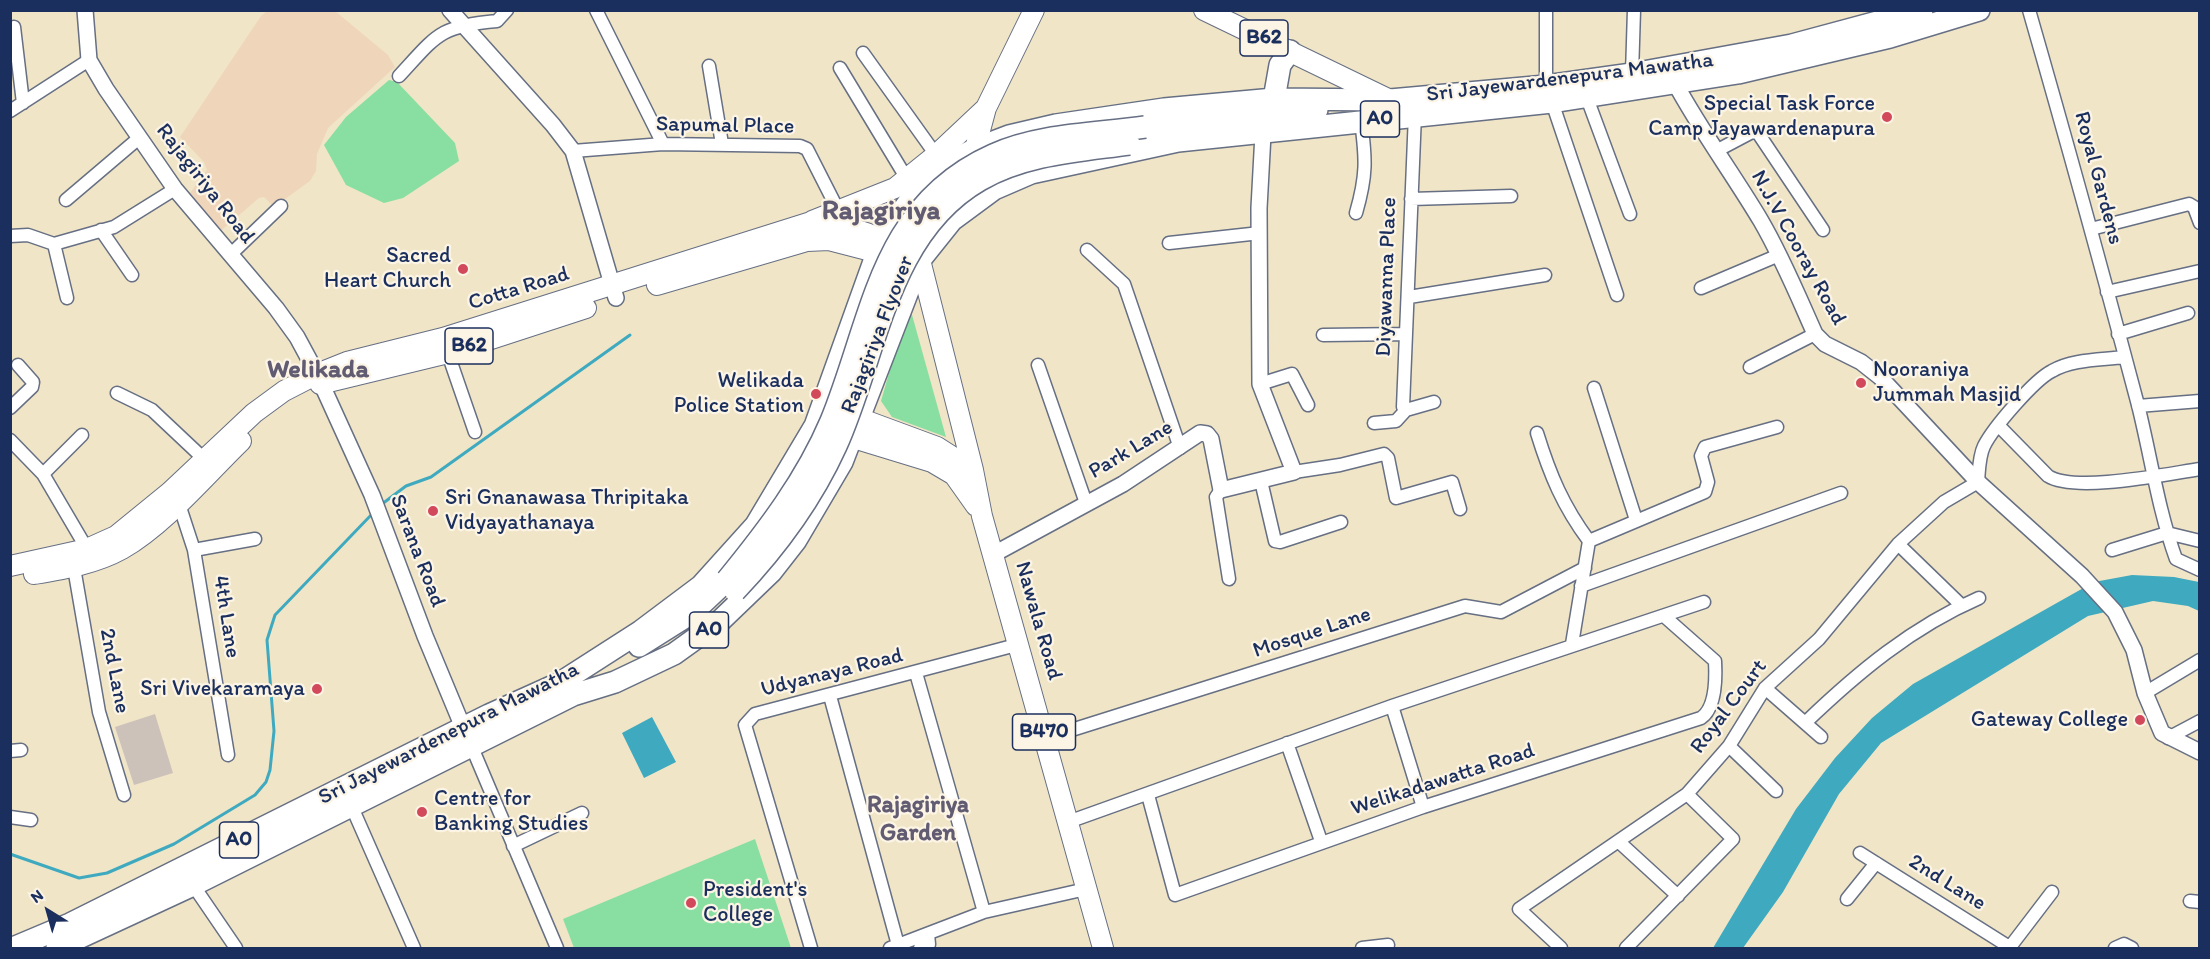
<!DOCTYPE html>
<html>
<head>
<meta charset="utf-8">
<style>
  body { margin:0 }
  #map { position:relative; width:2210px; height:959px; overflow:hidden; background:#f0e5c7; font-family:Itim,sans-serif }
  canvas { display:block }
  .frame { position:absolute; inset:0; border:12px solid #1b2f5e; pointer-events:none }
  .north { position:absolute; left:18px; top:881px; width:60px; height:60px; -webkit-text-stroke:4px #fcf5e5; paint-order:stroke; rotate:323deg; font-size:16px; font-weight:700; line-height:24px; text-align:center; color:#1b2f5e }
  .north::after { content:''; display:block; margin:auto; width:21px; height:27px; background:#1b2f5e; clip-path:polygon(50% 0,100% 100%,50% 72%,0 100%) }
</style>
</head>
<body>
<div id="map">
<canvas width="2210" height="959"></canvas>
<div class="frame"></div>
<div class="north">N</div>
</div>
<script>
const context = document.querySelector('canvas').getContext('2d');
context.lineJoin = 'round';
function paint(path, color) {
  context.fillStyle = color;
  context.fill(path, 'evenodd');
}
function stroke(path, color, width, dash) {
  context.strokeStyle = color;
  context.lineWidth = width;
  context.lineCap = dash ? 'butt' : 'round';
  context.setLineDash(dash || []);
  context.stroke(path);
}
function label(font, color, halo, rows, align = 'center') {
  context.font = font + ' Itim,sans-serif';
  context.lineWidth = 4.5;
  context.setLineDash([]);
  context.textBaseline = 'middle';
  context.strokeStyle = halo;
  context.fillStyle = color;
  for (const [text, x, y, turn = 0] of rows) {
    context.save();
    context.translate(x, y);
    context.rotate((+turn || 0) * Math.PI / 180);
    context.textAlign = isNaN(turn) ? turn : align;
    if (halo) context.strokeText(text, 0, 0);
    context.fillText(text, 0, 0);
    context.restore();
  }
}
const built = new Path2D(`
  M267,11H335L388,55L395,67L328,128L317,154L316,171L310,181L274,207L264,197L259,198L217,234L189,199L190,193L207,170L204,162L180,137L261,16Z`);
const industrial = new Path2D(`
  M155,714L173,773L134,785L115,727Z`);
const green = new Path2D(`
  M389,80L397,82L455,143L459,161L403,198L384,203L346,185L324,145L346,117Z
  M909,304L946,437L892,417L881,401Z
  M755,839L791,948H574L563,919Z`);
const water = new Path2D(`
  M2132,575L2174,577L2199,582V611L2188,606L2153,601L2088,616L1881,743L1839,794L1783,892L1743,948H1713L1796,809L1835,758L1872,718L1913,684L2094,582Z
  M652,717L676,762L644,778L622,733Z`);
const stream = new Path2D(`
  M382,504L406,486L431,477L630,335
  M10,854L79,878L107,873L174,844L255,795L266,782L270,770L274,731L267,640L275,615L373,513`);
const minor = new Path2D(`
  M596,10L663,144
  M2029,10C2067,142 2103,273 2138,405C2151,457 2158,509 2176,559L2200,570
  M14,27L23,103
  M863,53L936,155
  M709,66L722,144
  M840,68L907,179
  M1632,74L1634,10
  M399,76C437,35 439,26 497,21L507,10
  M1546,86V10
  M1587,98L1630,214
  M1552,102L1617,295
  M10,111L89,60
  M1415,114L1403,407L1406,410L1434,402
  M573,151L663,144L800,146L807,149L838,210
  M1716,151L1752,132L1758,133L1823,230
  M1411,199L1511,196
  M66,200L139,138
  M1356,213C1367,175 1366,159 1361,121
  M2091,229L2189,204L2194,207L2200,223
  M101,230L132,275
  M10,236L28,235L54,244L114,227L175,189
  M1169,243L1260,233
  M54,244L67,298
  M1087,250L1124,284L1180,448
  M230,255L281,206
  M1701,288L1779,255
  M2107,292L2200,271
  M1409,297L1545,275
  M2118,334L2188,313
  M1323,335L1406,334
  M446,348L475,432
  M1038,365L1086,503
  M1750,367L1815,334
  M1260,384L1292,374L1308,405
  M1594,388L1636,520
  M117,393L152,410L203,458
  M2138,406L2200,401
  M10,408L32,387L33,382L18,365
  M1374,423L1396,421L1406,410
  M1998,425L2048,476C2075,493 2166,474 2200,469
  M1537,433C1550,475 1563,506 1589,541
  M10,440L43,474L90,554
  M1294,472L1340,465L1384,454L1388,458L1396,498L1452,482L1460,509
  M43,474L82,435
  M1261,481L1275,541L1280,542L1341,522
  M1221,490L1216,497L1229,579
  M177,498L194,550L228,755
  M1898,544L1961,605
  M194,550L255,539
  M2112,550L2167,533L2200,541
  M73,562L99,712L124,795
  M1581,586L1841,493
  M1572,644L1589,541L1705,492L1708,482L1701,456L1705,447L1777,427
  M916,673L984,912
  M1765,688L1821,737
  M2145,693L2200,660
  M830,696L898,945
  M1392,706L1423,807
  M1805,723C1857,673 1912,627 1979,598
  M1046,738L1465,606L1501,612L1585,568
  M2168,738L2200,721
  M1287,743L1321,841
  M471,745L557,948
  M1729,746L1776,791
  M10,751L21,750
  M1148,795L1175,895L1423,807L1701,718C1716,708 1716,679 1715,661L1664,616
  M351,805L414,948
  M10,817L31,820
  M1068,822L1392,706L1704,602
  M1618,841L1678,896
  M513,846L582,813
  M1860,853L2011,948
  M193,885L236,948
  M1847,899L1876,863
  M2190,901L2200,902
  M2010,947L2052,892
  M811,948L745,725L755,714L1020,644
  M890,948L984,912L1086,889
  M920,948L929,944L928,934
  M1362,948L1388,945
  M1561,948L1519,909L1687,794L1729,746L1765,688L1819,639L1898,544L1944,502L1978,482C1979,470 1979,456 1984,446C1993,428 2034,380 2052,371C2072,359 2101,360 2124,357
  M1626,948L1733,839L1687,794
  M2115,948L2124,944L2132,948`);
const tertiary = new Path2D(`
  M85,10L89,60L106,89L175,189L276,308L297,337L317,374L372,495L425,636L467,737
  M450,10L553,125L573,151L616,298
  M1675,83C1701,131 1733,174 1761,221C1782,257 1798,296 1815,334L1825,344L1861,362L1880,377L1978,482L2082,576L2115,612L2134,650L2145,693L2162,733L2200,752
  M994,554L1123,484L1200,433L1207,434L1211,439L1221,490L1294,472L1260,384L1259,208L1263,134`);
const primary = new Path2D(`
  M1204,10L1390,100
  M975,149L986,108L1034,10
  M812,221L895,188L936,155L986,108
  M920,260L973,470L982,516L1103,948
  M657,285L807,241L829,240L891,256
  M320,384L448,353L586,308
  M845,413L937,447L973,470
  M837,433L932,462L954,475L976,506
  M10,566L87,549L116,536L170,492L254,413L284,391L317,374L347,362L443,338L811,222C840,224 871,232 896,247
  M34,574C64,569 95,564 122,549C165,524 205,476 241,441`);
const trunk = new Path2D(`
  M1274,99L1280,65L1290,51
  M1145,127L1317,110
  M639,646L693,612L727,580
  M13,948L70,924L489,715L560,683L641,631L701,586L756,525L815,426L882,239L914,195L958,158L975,149L1009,136L1056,125L1164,109L1274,99L1390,100L1546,86L1632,74L1792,45L1922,10
  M57,948L193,885L573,695L615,682L674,654L720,621L771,572L796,540L842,462L920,260L952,220L994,189L1031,173L1178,141L1552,102L1738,73L1890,37L1979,10`);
const trunkBridge = new Path2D(`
  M727,580C767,531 806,480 831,421C873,319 879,206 993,155C1039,134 1095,134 1145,127
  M735,591C776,548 811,501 836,446C877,356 886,234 980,180C1025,154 1079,151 1129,144`);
const markers = [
  [1887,117,6,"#d1495b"],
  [463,269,6,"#d1495b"],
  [1861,383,6,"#d1495b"],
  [816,394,6,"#d1495b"],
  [433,511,6,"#d1495b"],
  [317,689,6,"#d1495b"],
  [2140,720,6,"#d1495b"],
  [422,812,6,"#d1495b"],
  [691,903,6,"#d1495b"]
];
const shields = [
  [1264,38,48],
  [1380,119,39],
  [469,346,48],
  [709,630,39],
  [1044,732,63],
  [239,840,39]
];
const shieldNames = [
  ["B62",1264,38],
  ["A0",1380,119],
  ["B62",469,346],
  ["A0",709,630],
  ["B470",1044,732],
  ["A0",239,840]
];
const streetNames = [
  ["Sri Jayewardenepura Mawatha",1570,78,-7],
  ["Sapumal Place",725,126,1],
  ["Royal Gardens",2098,178,75],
  ["Rajagiriya Road",205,184,52],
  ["N.J.V Cooray Road",1798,248,61],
  ["Diyawanna Place",1387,277,-88],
  ["Cotta Road",519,289,-17],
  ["Rajagiriya Flyover",878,335,-69],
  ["Park Lane",1131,450,-31],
  ["Sarana Road",417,551,69],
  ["4th Lane",226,617,81],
  ["Nawala Road",1038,621,74],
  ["Mosque Lane",1312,633,-18],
  ["2nd Lane",114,671,79],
  ["Udyanaya Road",832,673,-14],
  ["Royal Court",1729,707,-53],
  ["Sri Jayewardenepura Mawatha",449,734,-27],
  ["Welikadawatta Road",1443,780,-18],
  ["2nd Lane",1947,883,32]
];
const poiNames = [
  ["Special Task Force",1875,104],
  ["Camp Jayawardenapura",1875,129],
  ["Sacred",451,256],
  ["Heart Church",451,281],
  ["Nooraniya",1873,370,"left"],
  ["Jummah Masjid",1873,395,"left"],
  ["Welikada",804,381],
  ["Police Station",804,406],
  ["Sri Gnanawasa Thripitaka",445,498,"left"],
  ["Vidyayathanaya",445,523,"left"],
  ["Sri Vivekaramaya",305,689],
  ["Gateway College",2128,720],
  ["Centre for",434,799,"left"],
  ["Banking Studies",434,824,"left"],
  ["President's",703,890,"left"],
  ["College",703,915,"left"]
];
const neighbourhoodNames = [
  ["Rajagiriya",918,806],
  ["Garden",918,834]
];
const quarterNames = [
  ["Welikada",318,370]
];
const districtNames = [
  ["Rajagiriya",881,212]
];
paint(built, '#efd6bb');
paint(industrial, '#cdc2b9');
paint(green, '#89dfa1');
paint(water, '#3faabf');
stroke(stream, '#3faabf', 3);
stroke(minor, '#666f83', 15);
stroke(tertiary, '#666f83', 18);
stroke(primary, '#666f83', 22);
stroke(trunk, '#666f83', 24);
stroke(minor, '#fff', 12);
stroke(tertiary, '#fff', 15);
stroke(primary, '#fff', 20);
stroke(trunk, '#fff', 21);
stroke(trunkBridge, '#666f83', 24, []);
stroke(trunkBridge, '#fff', 21);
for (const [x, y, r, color] of markers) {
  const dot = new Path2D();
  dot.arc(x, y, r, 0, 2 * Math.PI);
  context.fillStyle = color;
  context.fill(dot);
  stroke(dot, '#fcf5e5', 2);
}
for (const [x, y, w] of shields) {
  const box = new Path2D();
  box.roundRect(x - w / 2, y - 18, w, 36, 4.5);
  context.fillStyle = '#fcf5e5';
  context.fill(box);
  stroke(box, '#1b2f5e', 1.5);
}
label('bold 21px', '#1b2f5e', null, shieldNames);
label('22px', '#1b2f5e', '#fcf5e5', streetNames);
label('22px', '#1b2f5e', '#fcf5e5', poiNames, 'right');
label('bold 24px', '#625c73', '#fcf5e5', neighbourhoodNames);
label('bold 26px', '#625c73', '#fcf5e5', quarterNames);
label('bold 28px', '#625c73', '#fcf5e5', districtNames);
</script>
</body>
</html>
